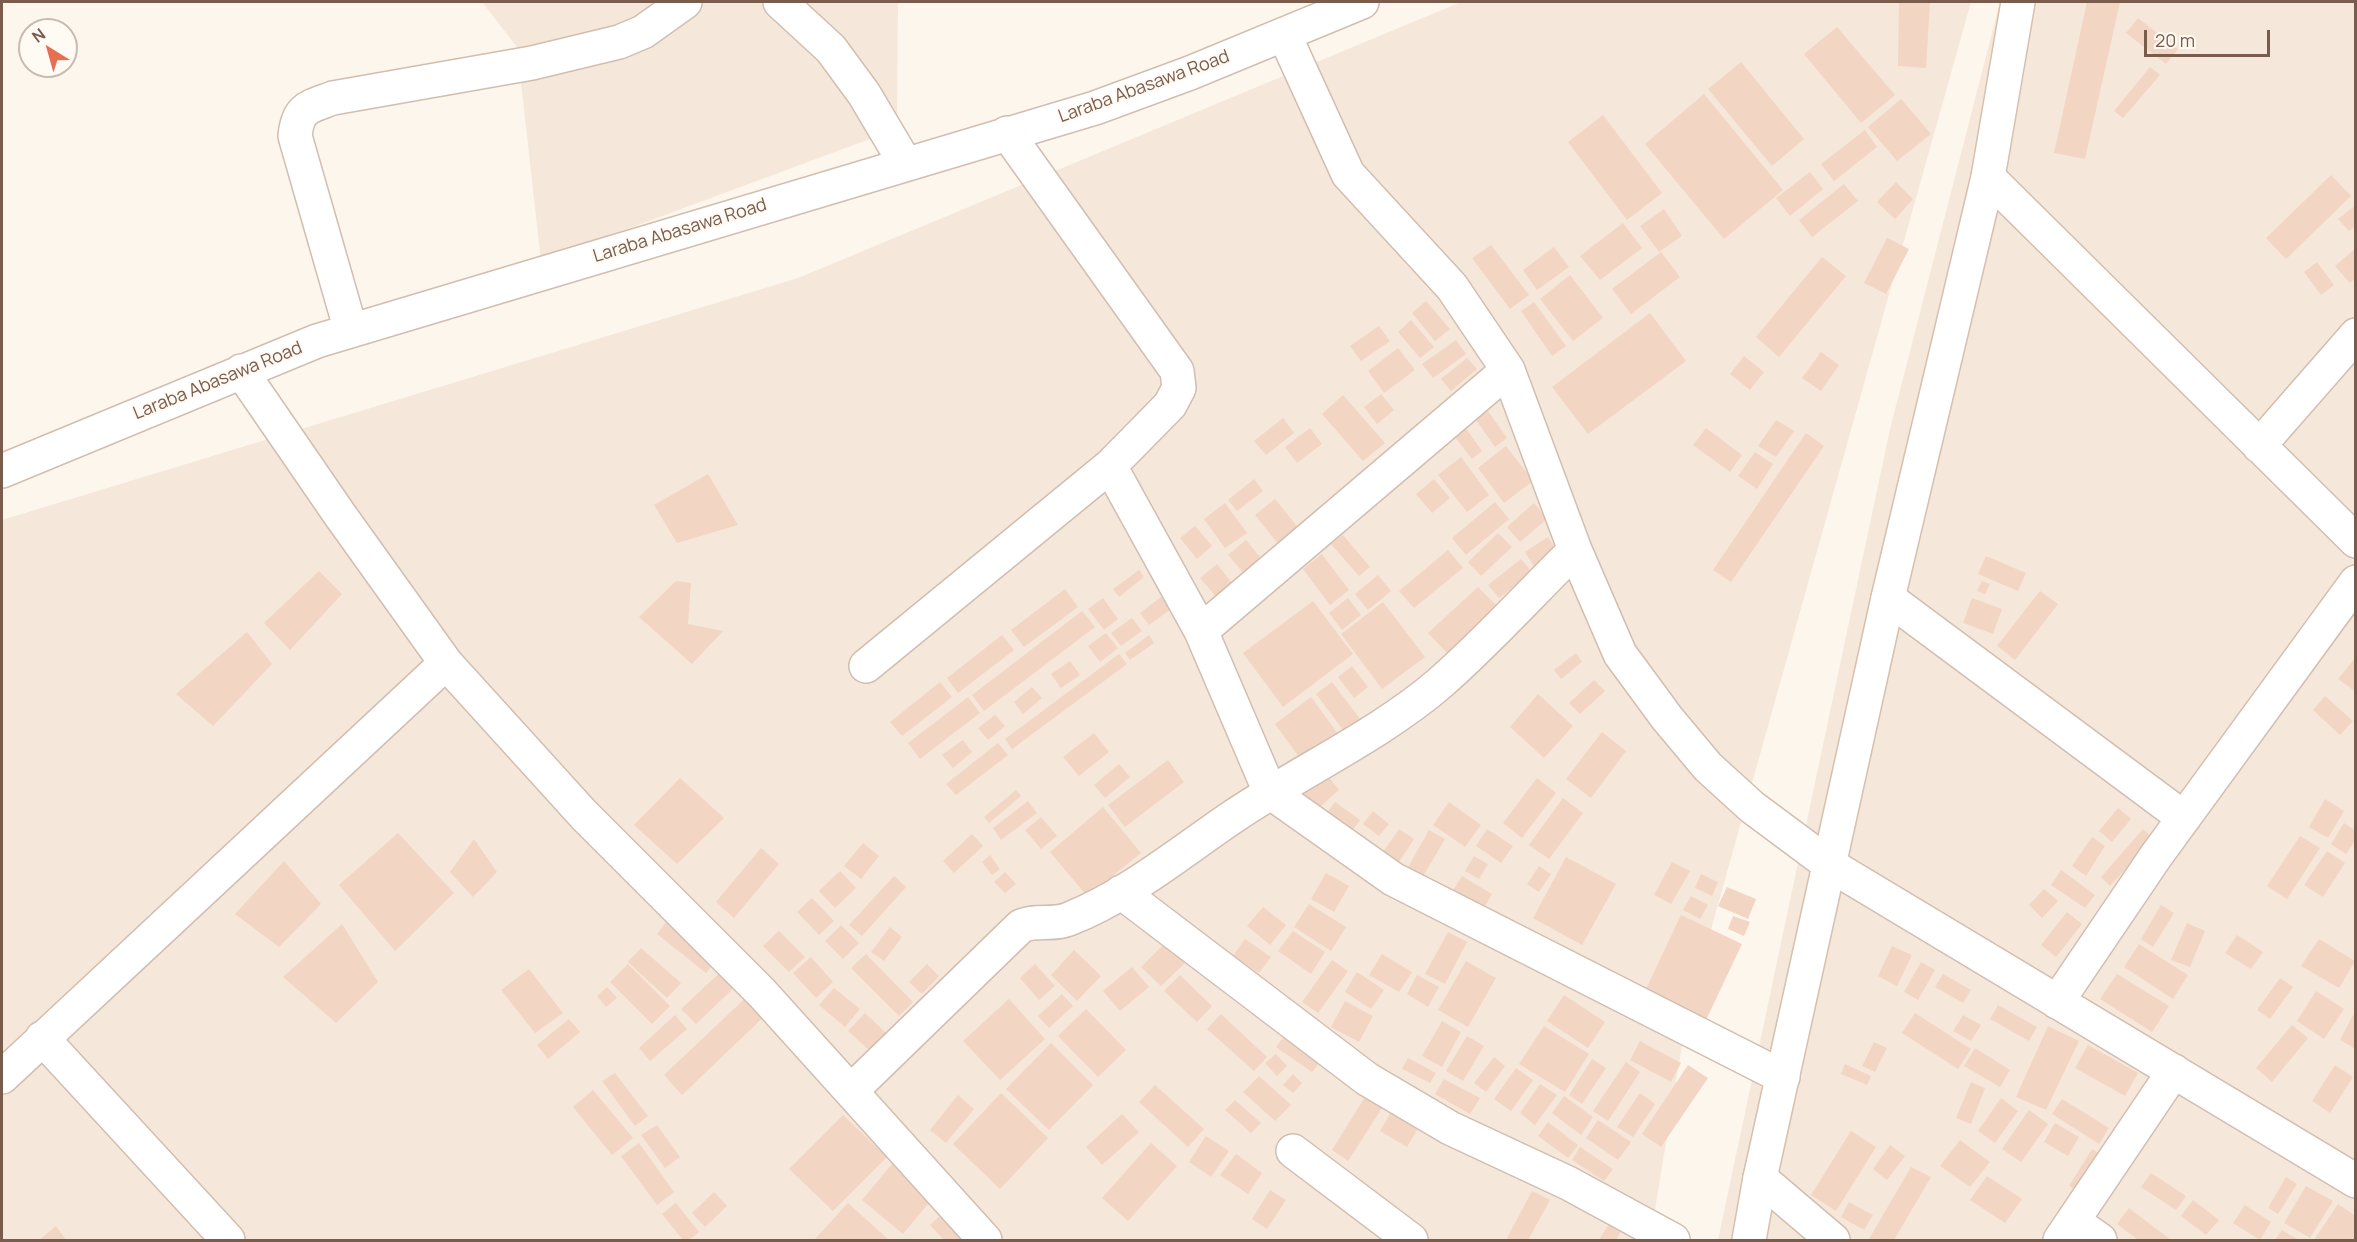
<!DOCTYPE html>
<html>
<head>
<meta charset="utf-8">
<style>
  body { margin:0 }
  #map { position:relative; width:2357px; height:1242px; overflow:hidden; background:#fdf6ec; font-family:Manrope,sans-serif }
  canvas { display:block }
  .frame { position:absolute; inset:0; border:3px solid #7a5c4d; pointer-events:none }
  .north { position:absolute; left:18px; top:18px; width:60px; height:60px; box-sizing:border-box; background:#fffaf3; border:2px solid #cabbb1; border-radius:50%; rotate:323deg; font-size:16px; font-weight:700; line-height:24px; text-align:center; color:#7a5c4d }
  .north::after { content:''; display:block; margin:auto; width:21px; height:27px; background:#e76f51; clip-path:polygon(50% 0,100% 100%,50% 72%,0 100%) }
  .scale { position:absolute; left:2144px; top:30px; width:126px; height:27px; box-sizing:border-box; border:3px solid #7a5c4d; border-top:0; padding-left:8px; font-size:18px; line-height:21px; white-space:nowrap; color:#7a5c4d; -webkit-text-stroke:4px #fffaf3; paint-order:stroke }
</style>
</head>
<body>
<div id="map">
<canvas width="2357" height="1242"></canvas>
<div class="frame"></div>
<div class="north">N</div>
<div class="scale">20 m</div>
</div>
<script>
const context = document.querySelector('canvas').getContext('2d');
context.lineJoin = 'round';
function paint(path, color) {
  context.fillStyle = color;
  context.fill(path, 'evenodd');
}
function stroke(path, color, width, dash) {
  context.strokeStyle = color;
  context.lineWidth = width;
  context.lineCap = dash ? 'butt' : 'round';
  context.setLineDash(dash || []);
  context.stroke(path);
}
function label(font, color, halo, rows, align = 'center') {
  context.font = font + ' Manrope,sans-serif';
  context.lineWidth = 4.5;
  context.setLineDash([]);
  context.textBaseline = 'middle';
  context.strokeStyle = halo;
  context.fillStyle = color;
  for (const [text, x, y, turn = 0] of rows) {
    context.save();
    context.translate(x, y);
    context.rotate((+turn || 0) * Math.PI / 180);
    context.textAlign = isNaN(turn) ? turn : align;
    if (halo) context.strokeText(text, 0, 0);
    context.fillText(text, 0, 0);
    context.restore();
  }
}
const residential = new Path2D(`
  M482,2H898L897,129L541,261L517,47Z
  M1461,2H1971L1687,1015L1650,1240H2V520L798,278Z
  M2000,2H2355V1240H1718L1890,429Z`);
const building = new Path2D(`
  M1899,2H1930L1926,68L1898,66Z
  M2087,2H2120L2085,159L2054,153Z
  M2138,18L2178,49L2166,64L2126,33Z
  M1837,27L1895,95L1861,123L1804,54Z
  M1741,62L1804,139L1772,166L1708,89Z
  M2150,67L2160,75L2123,118L2114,111Z
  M1704,94L1783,190L1724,239L1645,144Z
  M1901,99L1931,134L1897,161L1868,127Z
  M1603,115L1662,193L1627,220L1568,142Z
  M1865,130L1877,147L1834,181L1821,164Z
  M1810,172L1823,189L1790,216L1776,198Z
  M2331,175L2351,196L2286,259L2266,238Z
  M1896,182L1913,199L1895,219L1877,202Z
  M1844,184L1858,201L1812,237L1799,220Z
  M2356,205V226L2349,231L2338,219Z
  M1664,209L1682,236L1659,252L1640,226Z
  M1623,223L1642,248L1600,280L1580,256Z
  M1887,238L1909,249L1886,294L1864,283Z
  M1491,245L1529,295L1510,309L1472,258Z
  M1554,247L1569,267L1537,290L1523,270Z
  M2356,248V278L2350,283L2335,266Z
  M1661,252L1680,277L1631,314L1612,289Z
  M1822,257L1846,276L1779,357L1756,337Z
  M2317,262L2334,285L2321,295L2304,272Z
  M1570,275L1603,318L1573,341L1540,299Z
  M1426,301L1450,329L1435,341L1412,313Z
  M1534,302L1566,346L1552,356L1521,311Z
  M1650,313L1686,361L1588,434L1552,387Z
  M1411,320L1434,347L1420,358L1398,332Z
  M1379,326L1390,341L1361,361L1350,346Z
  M1456,340L1466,354L1433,378L1422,364Z
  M1398,348L1415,370L1384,393L1368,371Z
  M1821,352L1839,365L1821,391L1802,378Z
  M1744,356L1764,372L1750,390L1730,374Z
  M1467,358L1477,369L1451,391L1441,379Z
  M1381,394L1394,410L1377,424L1364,407Z
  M1343,395L1385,443L1363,461L1322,414Z
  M1488,411L1507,438L1495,447L1476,420Z
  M1283,418L1294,433L1266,455L1254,441Z
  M1776,420L1794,431L1776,457L1758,446Z
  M1465,427L1482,451L1472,459L1454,436Z
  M1310,428L1322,444L1297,463L1285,447Z
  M1706,428L1742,455L1730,472L1693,445Z
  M1806,433L1824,446L1731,582L1713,570Z
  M1506,446L1533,481L1504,503L1478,468Z
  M1755,452L1773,464L1757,489L1738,476Z
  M1461,457L1489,495L1467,512L1438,475Z
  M708,474L738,525L677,543L654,505Z
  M1254,479L1263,491L1237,511L1228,500Z
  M1434,479L1450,498L1432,513L1416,494Z
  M1275,499L1300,530L1280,546L1255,515Z
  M1495,502L1509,519L1466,555L1452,538Z
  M1225,503L1247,533L1225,548L1204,519Z
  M1534,503L1547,519L1520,542L1507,527Z
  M1195,526L1212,546L1197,559L1180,538Z
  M1498,533L1512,547L1481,576L1468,562Z
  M1343,535L1370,567L1359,576L1331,544Z
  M1548,537L1558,552L1535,568L1525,552Z
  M1246,540L1264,562L1247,577L1228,555Z
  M1448,550L1463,568L1414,608L1399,591Z
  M1322,554L1349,590L1330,605L1303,569Z
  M1986,556L2026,573L2018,591L1978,574Z
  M1521,559L1532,572L1499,598L1488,585Z
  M1217,564L1235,587L1219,600L1200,578Z
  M1139,570L1144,577L1119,597L1113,589Z
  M319,571L342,594L290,650L264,623Z
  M1378,575L1391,591L1368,610L1355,594Z
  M676,581L691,583L688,624L723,631L692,664L639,617Z
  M1982,581L1990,584L1985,594L1977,591Z
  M1478,587L1498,607L1448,654L1428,633Z
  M1065,589L1078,607L1024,647L1011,630Z
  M2040,591L2058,604L2015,660L1997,646Z
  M1165,594L1174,607L1149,625L1140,613Z
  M1103,598L1118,619L1104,630L1088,609Z
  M1348,598L1361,615L1342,630L1329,613Z
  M1972,598L2002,609L1993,634L1963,623Z
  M1313,601L1353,654L1283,707L1243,653Z
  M1383,602L1425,657L1382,689L1341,634Z
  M1082,611L1095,627L984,711L972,695Z
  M1132,618L1142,631L1121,646L1111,633Z
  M247,632L272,664L213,726L176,694Z
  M1106,633L1118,648L1100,662L1088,646Z
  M1002,635L1014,650L958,693L947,678Z
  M1149,635L1154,643L1130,660L1125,653Z
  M1576,653L1582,662L1561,679L1554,670Z
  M1119,654L1127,664L1012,749L1005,739Z
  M2356,657V692L2338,679Z
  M1070,661L1080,675L1061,688L1051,674Z
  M1352,666L1368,687L1354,698L1338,677Z
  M1594,680L1605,691L1580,714L1569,703Z
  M940,682L952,697L902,736L890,722Z
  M1332,682L1360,719L1344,731L1316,694Z
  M1032,687L1042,698L1023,714L1014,702Z
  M1538,694L1573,726L1544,758L1510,727Z
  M2325,696L2353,721L2340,735L2313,710Z
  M968,697L980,713L920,759L908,743Z
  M1311,697L1341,738L1305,765L1275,724Z
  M995,715L1005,726L988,740L978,728Z
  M1602,732L1626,751L1591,798L1566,779Z
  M1094,733L1109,752L1079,776L1063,757Z
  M963,740L972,752L953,768L942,755Z
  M998,743L1008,755L956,795L946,784Z
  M1168,760L1184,782L1125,827L1108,805Z
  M1119,764L1130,777L1105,798L1094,785Z
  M1325,772L1339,790L1315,811L1300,794Z
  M680,778L724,818L677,864L634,825Z
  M1537,778L1556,793L1522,838L1503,823Z
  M1016,790L1021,796L989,823L984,817Z
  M1563,798L1583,813L1549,859L1529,845Z
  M2325,799L2344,811L2328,838L2309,827Z
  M1028,801L1037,813L1001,840L993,828Z
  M1335,802L1360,820L1350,834L1325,816Z
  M1449,802L1481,825L1465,847L1433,825Z
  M1103,807L1141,853L1087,896L1050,852Z
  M2118,808L2131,819L2112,842L2099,831Z
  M1373,811L1389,824L1379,836L1363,824Z
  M1041,817L1057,836L1041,849L1025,830Z
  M2344,823L2356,831V839L2346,854L2331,844Z
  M1399,829L1414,839L1397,865L1381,855Z
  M1487,829L1513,846L1501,863L1476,846Z
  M2143,829L2153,838L2110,886L2101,877Z
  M1429,830L1445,839L1422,878L1407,869Z
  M398,833L454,893L395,951L339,885Z
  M972,834L983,846L954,873L943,861Z
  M2300,836L2320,848L2287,899L2267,886Z
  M2092,837L2105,846L2086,876L2072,866Z
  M474,839L497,872L473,897L450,872Z
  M863,843L879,856L861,879L844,866Z
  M761,848L779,864L734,918L716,902Z
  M2327,851L2345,863L2323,897L2304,885Z
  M990,855L1000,869L992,875L982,862Z
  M1474,856L1488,864L1479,879L1465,871Z
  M1566,857L1616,884L1582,945L1533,918Z
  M284,861L321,904L279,947L235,914Z
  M1672,862L1690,871L1671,904L1654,895Z
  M1539,866L1551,874L1539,892L1527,884Z
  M2061,870L2095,895L2085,908L2051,885Z
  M840,871L856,888L835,908L819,891Z
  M1005,872L1016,884L1005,893L994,882Z
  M1326,873L1349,886L1334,912L1311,899Z
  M1701,874L1718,882L1712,896L1695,888Z
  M894,876L906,887L862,936L849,925Z
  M1462,876L1492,894L1481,913L1450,895Z
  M1727,887L1756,899L1748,919L1718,906Z
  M2044,889L2058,901L2042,918L2029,905Z
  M1691,896L1708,905L1700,919L1683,910Z
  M812,898L834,921L819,935L797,912Z
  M1309,904L1346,927L1331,951L1294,927Z
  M2161,905L2174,913L2153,947L2141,939Z
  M1263,907L1286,925L1270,945L1247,926Z
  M2067,912L2082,924L2056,957L2041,945Z
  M1681,915L1742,944L1706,1020L1645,991Z
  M1733,916L1750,922L1744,936L1728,929Z
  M669,918L718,958L706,973L657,934Z
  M2187,923L2205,931L2190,967L2171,960Z
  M342,924L378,982L336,1023L283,977Z
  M841,925L859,943L843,959L825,941Z
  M890,927L902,937L884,961L871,952Z
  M779,931L805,957L789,972L763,946Z
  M1293,931L1325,952L1311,974L1278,951Z
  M1448,932L1467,942L1445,984L1425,974Z
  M2237,935L2263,952L2251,969L2225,953Z
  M1245,939L1271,957L1259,973L1233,956Z
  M2319,939L2355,961L2339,988L2301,966Z
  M1165,943L1185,963L1161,986L1141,967Z
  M2139,944L2188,975L2173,999L2124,967Z
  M1892,946L1912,955L1897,986L1878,976Z
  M641,948L681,983L667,998L628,962Z
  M1074,950L1101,976L1077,1001L1051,975Z
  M866,954L913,1002L899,1016L851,968Z
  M1382,954L1412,972L1399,992L1369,975Z
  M811,957L833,982L816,998L793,973Z
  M1332,960L1348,971L1318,1013L1302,1002Z
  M1466,961L1496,978L1468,1027L1438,1010Z
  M1921,962L1935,970L1918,1000L1904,992Z
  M628,964L670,1006L652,1024L610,982Z
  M927,964L939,976L922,994L909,982Z
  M1035,964L1055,986L1039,1000L1020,978Z
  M727,966L741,981L696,1024L681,1009Z
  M1132,967L1149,987L1120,1011L1103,991Z
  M529,969L563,1013L535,1033L501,990Z
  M1357,972L1384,990L1371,1009L1345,992Z
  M1943,974L1971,990L1963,1003L1935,987Z
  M2117,974L2169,1006L2152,1032L2100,999Z
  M1180,975L1212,1006L1197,1022L1164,991Z
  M1417,975L1439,987L1428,1007L1407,994Z
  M2280,978L2293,987L2270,1019L2257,1010Z
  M607,987L617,998L606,1007L597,996Z
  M834,988L860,1009L845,1027L819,1005Z
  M753,991L771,1010L682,1095L664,1075Z
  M2316,991L2344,1009L2324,1039L2297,1021Z
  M1062,994L1073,1006L1049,1028L1038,1016Z
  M1564,995L1605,1022L1588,1048L1547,1021Z
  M1009,999L1045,1039L1000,1080L963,1041Z
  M1345,1001L1373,1016L1359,1042L1331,1027Z
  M1998,1005L2037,1027L2029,1041L1990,1019Z
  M1086,1009L1126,1050L1098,1077L1058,1036Z
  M865,1013L886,1033L870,1051L848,1031Z
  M1915,1013L1971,1049L1958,1069L1902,1033Z
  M1221,1014L1267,1057L1254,1071L1207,1029Z
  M675,1015L687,1029L650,1061L639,1048Z
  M1963,1015L1981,1025L1971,1041L1953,1031Z
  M2353,1015L2356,1017V1049L2340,1040Z
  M569,1019L580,1032L548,1059L537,1045Z
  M1442,1021L1461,1032L1442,1067L1422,1056Z
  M2292,1025L2308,1038L2272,1082L2256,1068Z
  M1544,1026L1589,1054L1565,1092L1519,1064Z
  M2048,1026L2079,1041L2046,1110L2016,1097Z
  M1288,1032L1324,1057L1312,1072L1276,1047Z
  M1467,1036L1484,1046L1463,1081L1446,1071Z
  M1640,1041L1681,1063L1671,1082L1630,1060Z
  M1874,1042L1887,1048L1875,1072L1862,1066Z
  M1051,1043L1093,1085L1049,1130L1006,1089Z
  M2088,1045L2138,1073L2125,1096L2075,1068Z
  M1975,1048L2010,1070L2000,1087L1964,1066Z
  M1276,1054L1287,1066L1277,1076L1265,1063Z
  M1494,1057L1505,1066L1486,1092L1474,1083Z
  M1408,1058L1436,1073L1430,1083L1402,1069Z
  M1592,1059L1606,1068L1582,1104L1569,1095Z
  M1626,1062L1640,1072L1608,1121L1593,1111Z
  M1845,1064L1871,1076L1867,1085L1841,1074Z
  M1688,1065L1708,1078L1661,1147L1642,1134Z
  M2335,1065L2353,1077L2330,1113L2312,1101Z
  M1516,1068L1533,1080L1511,1111L1494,1099Z
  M615,1073L648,1116L635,1126L602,1081Z
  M1293,1074L1302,1083L1293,1093L1283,1085Z
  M1259,1076L1291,1105L1275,1121L1243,1092Z
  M1444,1079L1480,1098L1470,1114L1435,1094Z
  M1971,1082L1985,1088L1971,1124L1956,1118Z
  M1540,1084L1557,1095L1535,1125L1520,1113Z
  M1155,1085L1204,1129L1188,1147L1139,1102Z
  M593,1090L633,1138L612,1155L573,1107Z
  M1001,1093L1048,1138L1000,1189L953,1144Z
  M1640,1093L1655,1104L1633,1137L1617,1127Z
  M958,1095L974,1109L946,1143L930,1130Z
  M1564,1096L1593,1117L1581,1135L1552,1113Z
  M1365,1097L1382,1108L1348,1161L1332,1150Z
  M2001,1098L2018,1111L1995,1143L1978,1131Z
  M2062,1099L2109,1128L2099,1144L2052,1114Z
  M1235,1100L1261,1123L1251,1133L1225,1110Z
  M2029,1110L2048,1124L2021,1162L2002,1149Z
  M1391,1112L1418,1128L1407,1147L1380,1131Z
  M1122,1114L1139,1132L1102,1165L1086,1147Z
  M843,1115L887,1157L833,1211L789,1169Z
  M1598,1120L1631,1142L1618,1160L1586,1138Z
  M1548,1122L1578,1145L1568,1158L1538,1136Z
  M2055,1123L2079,1137L2068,1156L2044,1142Z
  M657,1125L680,1157L665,1168L641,1135Z
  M1851,1131L1876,1147L1836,1211L1811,1195Z
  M1206,1136L1229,1151L1211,1177L1189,1162Z
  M1960,1140L1990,1162L1970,1187L1940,1166Z
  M639,1143L674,1192L657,1205L621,1156Z
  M1151,1143L1177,1166L1128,1221L1102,1198Z
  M1890,1145L1905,1156L1887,1180L1873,1169Z
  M1580,1147L1613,1169L1604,1181L1572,1160Z
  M2092,1149L2103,1156L2081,1193L2069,1186Z
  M1236,1154L1262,1173L1248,1194L1220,1175Z
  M896,1159L937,1193L903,1234L862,1200Z
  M1911,1167L1931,1177L1894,1240H1872L1869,1239Z
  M2151,1173L2186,1196L2176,1210L2141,1187Z
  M1987,1176L2022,1199L2005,1223L1970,1200Z
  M2286,1177L2297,1184L2278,1214L2268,1208Z
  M2306,1186L2333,1201L2310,1238L2284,1223Z
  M1270,1190L1286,1200L1267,1229L1252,1219Z
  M1532,1191L1550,1200L1528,1240H1506Z
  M714,1192L727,1206L705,1227L692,1213Z
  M2193,1200L2219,1220L2206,1235L2181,1216Z
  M1849,1202L1873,1215L1864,1230L1841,1217Z
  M676,1203L699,1232L689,1240H683L662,1214Z
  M848,1203L889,1240L815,1239Z
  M2338,1204L2356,1216V1240H2314Z
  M2245,1205L2271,1222L2260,1240L2233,1223Z
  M2129,1208L2171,1240H2138L2117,1224Z
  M947,1209L976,1240H944L930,1225Z
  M1609,1224L1621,1231L1616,1240H1599Z
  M56,1226L66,1240H39Z
  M2282,1230L2299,1240H2275Z`);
const street = new Path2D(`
  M780,2L831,49L864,94L905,163
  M1284,34L1348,174L1452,287L1508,370L1575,550L1620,654L1667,718L1708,767L1752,807L1830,865L2356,1181
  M1007,133L1177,371L1179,388L1170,405L1110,466L1201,631L1270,792L1393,879L1783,1077
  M1988,177L2356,541
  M351,331L295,136C298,107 309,107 333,98L532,63L619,42L643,32L685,2
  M241,371L340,515L446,663L584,815L762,993L985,1240
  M2259,446L2356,335
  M2,471L317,341L1095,108L1190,73L1362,2
  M1888,598L2184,818
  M1201,631L1508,370
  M866,666L1110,466
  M1121,892L1367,1079L1450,1128L1568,1183L1673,1240
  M2057,1002L2156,856L2356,582
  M42,1038L228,1240
  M2,1077L446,663
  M851,1091L1021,926C1037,919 1053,926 1069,919C1128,896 1182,851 1234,816C1299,772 1381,734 1440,683C1487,642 1530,594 1575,550
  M1293,1151L1411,1240
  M1760,1178L1833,1240
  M2073,1221L2100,1240
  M2060,1240L2174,1071`);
const secondary = new Path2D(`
  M1749,1240L1760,1178L1888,598L1988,177L2018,2`);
const streetNames = [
  ["Laraba Abasawa Road",1144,87,-20],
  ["Laraba Abasawa Road",680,231,-17],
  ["Laraba Abasawa Road",218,381,-22]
];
paint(residential, '#f5e8da');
paint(building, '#f3d5c3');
stroke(street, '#d1beb0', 36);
stroke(secondary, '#d6c0b0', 36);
stroke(street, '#fff', 33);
stroke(secondary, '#fff', 33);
label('18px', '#7a5c4d', '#fffaf3', streetNames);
</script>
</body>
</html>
